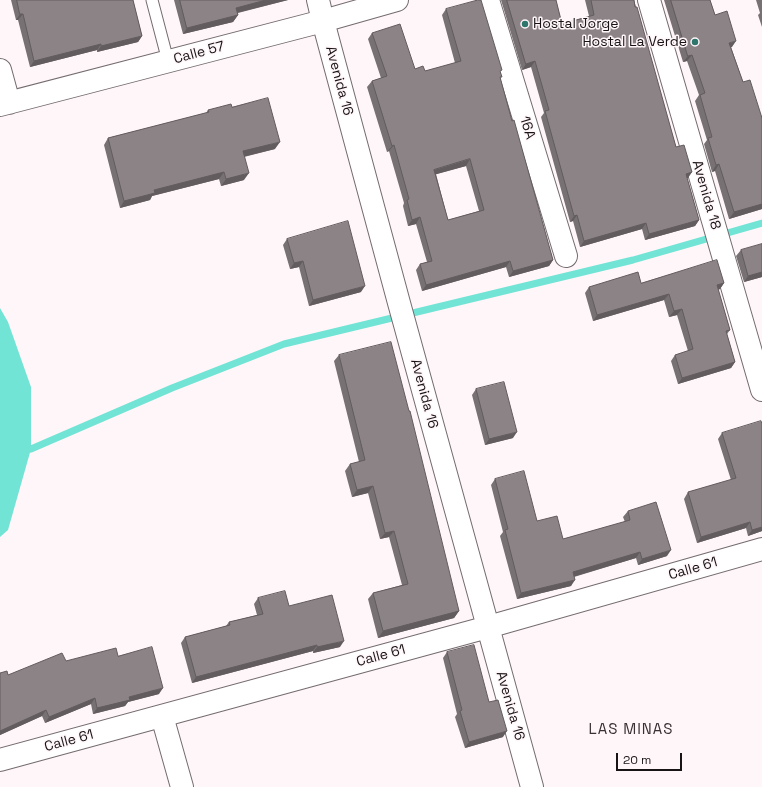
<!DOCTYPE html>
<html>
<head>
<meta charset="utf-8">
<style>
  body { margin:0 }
  #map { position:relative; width:762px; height:787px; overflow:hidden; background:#fff6f9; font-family:"Space Grotesk",sans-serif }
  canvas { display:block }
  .scale { position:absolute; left:616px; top:753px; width:66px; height:18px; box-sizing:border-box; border:2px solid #181415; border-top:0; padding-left:5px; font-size:12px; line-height:14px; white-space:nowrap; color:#181415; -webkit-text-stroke:3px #fff6f9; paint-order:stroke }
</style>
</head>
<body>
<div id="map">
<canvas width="762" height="787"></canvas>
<div class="scale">20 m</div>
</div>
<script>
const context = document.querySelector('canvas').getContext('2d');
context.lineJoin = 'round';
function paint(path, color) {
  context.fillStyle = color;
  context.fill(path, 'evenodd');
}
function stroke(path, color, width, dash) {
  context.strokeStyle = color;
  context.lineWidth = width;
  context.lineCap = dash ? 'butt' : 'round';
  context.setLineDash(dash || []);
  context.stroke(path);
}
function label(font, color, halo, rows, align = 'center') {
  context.font = font + ' "Space Grotesk",sans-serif';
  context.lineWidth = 3;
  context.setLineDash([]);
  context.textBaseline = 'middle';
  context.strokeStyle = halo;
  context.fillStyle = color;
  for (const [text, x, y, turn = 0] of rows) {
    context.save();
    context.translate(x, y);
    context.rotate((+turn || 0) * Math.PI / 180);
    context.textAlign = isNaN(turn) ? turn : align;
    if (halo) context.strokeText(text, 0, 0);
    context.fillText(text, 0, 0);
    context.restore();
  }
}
const water = new Path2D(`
  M0,308L8,322L31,387V449L8,530L0,537Z`);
const stream = new Path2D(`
  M31,449L172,388L284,344L633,260L762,223`);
const service = new Path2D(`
  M152,0L168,61`);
const minor = new Path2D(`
  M488,0L566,256
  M649,0L762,390
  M0,70L9,103
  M0,105L323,21L399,303L532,787
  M162,716L182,787
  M0,760L488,627L762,549`);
const tertiary = new Path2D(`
  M318,0L323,21L397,0`);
const wall = new Path2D(`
  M11,0H133L142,36L138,42L97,52V50L30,67L18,20H16Z
  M174,0H288L238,13V15L233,22L183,34Z
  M501,0H556L562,24L589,16L585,0H634L676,147L692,172L687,178L699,220L695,226L645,240L642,229L580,247L573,221L570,222L541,117L544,113L531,67L522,70Z
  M664,0H710L715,15L732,47H731L743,82L762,118V209L729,219L715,171L712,172L704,144L707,140L695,101L699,95L687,61L683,62Z
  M756,0H762V27L758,15L760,13Z
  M446,9L501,73L500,79L512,121L553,260L549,266L509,277L506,267L422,291L416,270L420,264L427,262L416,224L408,226L403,206L404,203L389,151L387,152L367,87L372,81L381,78L368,39L372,33L415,69L425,71L455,63L442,15ZM466,166L479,211L448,220L436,174Z
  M232,107L275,149L244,157V180L221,186L219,179L152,196L150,200L120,208L104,145L108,138L206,113L208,110Z
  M287,239L361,292L309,306L299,267L290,269L283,245Z
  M762,244V277L744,282L736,256L741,250Z
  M641,283H724L720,289L718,290L730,330L727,334L735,362L731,368L678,384L671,361L675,355L688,351L677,315L669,317L664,300L593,321L585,293L589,287Z
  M339,355L459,611L454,618L378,638L368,599L373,593L402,585L389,537L380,539L368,493L352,497L345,471L350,464L359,462L334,361Z
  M476,389L513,438L485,445L472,395Z
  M762,424V531L748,536L746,528L697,543L684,499L688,492L731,480L718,439L722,433Z
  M495,479L537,521L563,539L625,522L623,517L628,511L667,556L638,565L636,558L574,577L571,586L517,599L500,536L503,532L491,485Z
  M258,598L289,606L340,647L313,653V651L192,683L181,643L185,637L226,626L229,622L257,615L254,604Z
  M447,652L503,737L465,748L455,717L457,714L443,658Z
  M118,656L159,694L128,702L125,706L93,714L91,704L45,723L42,716L0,735V673L8,675L66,661Z`);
const shadedWall = new Path2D(`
  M266,0H288L232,14L236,8Z
  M20,14H23L18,20H16Z
  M238,15L233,22L183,34L187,28Z
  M142,36L138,42L97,52L101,46Z
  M736,41L732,47L725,49L729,43Z
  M101,44L97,50L30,67L34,61Z
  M692,55L687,61L683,62L688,56Z
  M535,61L531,67L522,70L526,64Z
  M280,142L275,149L238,158L243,151Z
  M394,145L389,151L387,152L392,146Z
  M470,159L466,166L430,176L434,170Z
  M719,164L715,171L712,172L716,165Z
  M224,172L219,179L152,196L150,200L120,208L124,201L154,190Z
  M692,172L688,178L682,180L686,174Z
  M249,173L244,180L221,186L226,179Z
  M762,204V209L729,219L734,212Z
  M577,215L573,221L570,222L574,216Z
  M420,217L416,224L408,226L412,220Z
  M699,220L695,226L645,240L649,234Z
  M646,223L642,229L580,247L584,241Z
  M553,260L549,266L509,277L513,271Z
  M303,261L299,267L290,269L294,263Z
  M510,261L506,267L422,291L426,285Z
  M762,272V277L744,282L748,276Z
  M724,283L720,289L713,291L717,285Z
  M365,286L361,292L309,306L313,300Z
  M669,294L664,300L593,321L597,315Z
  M682,309L677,315L669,317L674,311Z
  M735,362L731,368L678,384L682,378Z
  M517,432L513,438L485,445L489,439Z
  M373,486L368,493L352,497L357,490Z
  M750,522L746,528L697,543L701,537Z
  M762,527V531L748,536L752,530Z
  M394,531L389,537L380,539L385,533Z
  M671,550L667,556L638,565L642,559Z
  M640,552L636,558L569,578L573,572Z
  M575,580L571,586L517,599L521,593Z
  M459,611L454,618L378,638L383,631Z
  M344,641L340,647L313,653L317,647Z
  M317,645L313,651L192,683L196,677Z
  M163,688L159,694L128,702L125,706L93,714L97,708L129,697Z
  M95,698L91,704L45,723L49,717Z
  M46,710L42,716L0,735V731Z
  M507,731L503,737L465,748L469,742Z`);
const building = new Path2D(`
  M17,0H133L142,36L101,46V44L34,61L23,14H20Z
  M180,0H266L236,8L238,15L187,28Z
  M478,0H481L502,70L500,71L502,77H500L512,121L514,120L553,260L513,271L510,261L426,285L420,264L432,261L420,217L412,220L407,200L409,199L394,145L392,146L372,81L387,76L372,33L400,24L415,69L423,66L425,71L461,61L446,9ZM470,159L484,210L448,220L434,170Z
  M507,0H556L562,24L594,15L591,0H634L635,7H637L676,147L684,145L692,172L686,174L699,220L649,234L646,223L584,241L577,215L574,216L545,111L549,110L535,61L526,64Z
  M671,0H710L715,15L727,11L736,41L729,43L743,82L750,80L762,118V204L734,212L719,164L716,165L708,138L712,137L700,95L705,93L692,55L688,56Z
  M268,98L280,142L243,151L249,173L226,179L224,172L154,190L155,193L124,201L108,138L209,112L208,110L231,104L232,107Z
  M348,221L365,286L313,300L303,261L294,263L287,239Z
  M762,244V272L748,276L741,250Z
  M717,260L724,283L717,285L730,330L726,331L735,362L682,378L675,355L693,349L682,309L674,311L669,294L597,315L589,287L638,272L641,283Z
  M391,342L409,411H410L459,611L383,631L373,593L408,584L394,531L385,533L373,486L357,490L350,464L365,460L339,355Z
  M504,382L517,432L489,439L476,389Z
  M761,421L762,424V527L752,530L750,522L701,537L688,492L736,478L722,433Z
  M524,471L537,521L557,516L563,539L630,520L628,511L656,502L671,550L642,559L640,552L573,572L575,580L521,593L505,530L508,529L495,479Z
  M285,591L289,606L332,595L344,641L317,647V645L196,677L185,637L230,625L229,622L263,614L258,598Z
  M474,645L489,702L498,700L507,731L469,742L460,711L462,710L447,652Z
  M152,647L163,688L129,697L130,700L97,708L95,698L49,717L46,710L0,731V673L7,671L8,675L62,653L66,661L116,648L118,656Z`);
const markers = [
  [525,24,4,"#2e756c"],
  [695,42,4,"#2e756c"]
];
const poiNames = [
  ["Hostal Jorge",533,24],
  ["Hostal La Verde",687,42,"right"]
];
const streetNames = [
  ["Calle 57",199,53,-15],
  ["Avenida 16",339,81,75],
  ["16A",527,128,73],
  ["Avenida 18",706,195,74],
  ["Avenida 16",424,394,75],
  ["Calle 61",693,569,-16],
  ["Calle 61",381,656,-15],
  ["Avenida 16",510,706,74],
  ["Calle 61",69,741,-15]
];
const neighbourhoodNames = [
  ["LAS MINAS",631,730]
];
paint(water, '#72e4d5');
stroke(stream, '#72e4d5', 7);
stroke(service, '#746b6e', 13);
stroke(minor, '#746b6e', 24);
stroke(tertiary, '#746b6e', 24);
stroke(service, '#fff', 11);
stroke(minor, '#fff', 22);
stroke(tertiary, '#fff', 22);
paint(wall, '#787173');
paint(shadedWall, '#625c5e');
paint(building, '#8c8386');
stroke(building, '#625c5e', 1);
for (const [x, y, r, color] of markers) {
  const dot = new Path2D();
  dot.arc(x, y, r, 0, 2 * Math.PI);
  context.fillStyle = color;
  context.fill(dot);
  stroke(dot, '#fff6f9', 1.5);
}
label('14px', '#181415', '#fff6f9', poiNames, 'left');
label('14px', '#181415', '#fff6f9', streetNames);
context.letterSpacing = '1px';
label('15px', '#393133', '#fff6f9', neighbourhoodNames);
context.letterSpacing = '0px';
</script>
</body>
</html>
